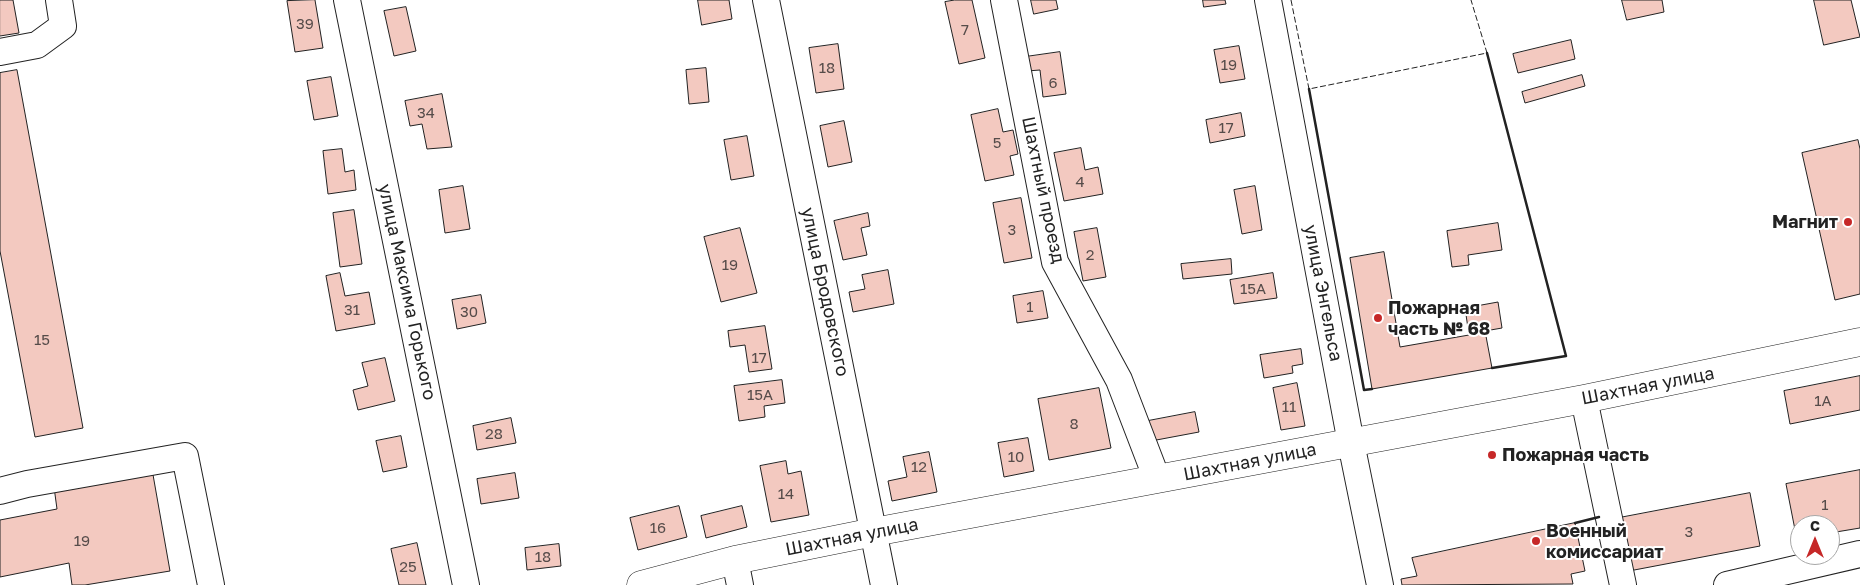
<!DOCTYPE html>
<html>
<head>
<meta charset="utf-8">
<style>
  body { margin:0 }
  #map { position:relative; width:1860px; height:585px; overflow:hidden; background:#fff; font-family:"Golos Text",sans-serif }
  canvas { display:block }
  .north { position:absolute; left:1790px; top:515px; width:50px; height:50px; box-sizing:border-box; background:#fff; border:1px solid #a7a7a7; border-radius:50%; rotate:0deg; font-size:14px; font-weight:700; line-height:20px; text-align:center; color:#222 }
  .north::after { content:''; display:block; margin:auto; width:18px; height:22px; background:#c62828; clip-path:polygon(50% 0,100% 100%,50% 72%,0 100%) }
</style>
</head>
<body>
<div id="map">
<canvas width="1860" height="585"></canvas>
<div class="north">С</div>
</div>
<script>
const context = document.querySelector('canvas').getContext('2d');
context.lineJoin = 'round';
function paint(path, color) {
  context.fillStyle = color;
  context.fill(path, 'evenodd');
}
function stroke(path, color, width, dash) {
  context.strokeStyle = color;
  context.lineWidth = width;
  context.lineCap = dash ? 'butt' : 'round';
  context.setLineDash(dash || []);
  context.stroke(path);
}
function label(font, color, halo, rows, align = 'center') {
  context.font = font + ' "Golos Text",sans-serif';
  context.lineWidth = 4;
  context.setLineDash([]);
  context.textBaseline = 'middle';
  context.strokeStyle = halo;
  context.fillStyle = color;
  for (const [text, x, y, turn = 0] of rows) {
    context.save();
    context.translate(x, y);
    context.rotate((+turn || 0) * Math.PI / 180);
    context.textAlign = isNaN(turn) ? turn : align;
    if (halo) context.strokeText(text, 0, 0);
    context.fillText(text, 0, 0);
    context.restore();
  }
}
const building = new Path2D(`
  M0,0H13L19,33L0,36Z
  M315,0L323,48L295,52L287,1Z
  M698,0H729L732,19L702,25Z
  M955,0H972L985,58L959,64L945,2Z
  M1031,0H1056L1058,9L1034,14Z
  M1203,0H1225L1226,4L1204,7Z
  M1622,0H1662L1664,12L1627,20Z
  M1814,0H1851L1860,37L1824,45Z
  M406,7L416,51L394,56L384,11Z
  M1571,40L1575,59L1518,73L1513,54Z
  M838,44L844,89L816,93L809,48Z
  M1239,46L1245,79L1220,83L1214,50Z
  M1060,52L1066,94L1043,97L1040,70L1027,71L1025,57Z
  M706,68L709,102L689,104L686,70Z
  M17,70L83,428L35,437L0,251V73Z
  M1582,75L1585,86L1525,103L1522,92Z
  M331,77L338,116L314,120L307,81Z
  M442,94L452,147L427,149L422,124L410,126L405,101Z
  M998,109L1003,132L1013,130L1018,154L1010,156L1014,175L985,181L971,115Z
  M1241,113L1245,136L1210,143L1206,120Z
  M844,121L852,162L828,167L820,126Z
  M747,136L754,176L731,180L724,140Z
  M1858,140L1860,149V294L1835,300L1802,153Z
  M1081,148L1085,170L1098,167L1103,194L1064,201L1054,153Z
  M342,149L345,172L354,170L356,190L328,194L323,151Z
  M463,186L470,229L445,233L439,190Z
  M1255,186L1262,230L1242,234L1234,190Z
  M1021,198L1032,258L1004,263L993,203Z
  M354,210L362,264L340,267L333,213Z
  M868,213L870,226L861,228L867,255L843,260L834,221Z
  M1498,223L1502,250L1468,255L1469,265L1452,267L1447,231Z
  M740,228L757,293L721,302L704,237Z
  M1097,228L1106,277L1083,281L1074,232Z
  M1384,252L1400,347L1469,335L1465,308L1498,302L1502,328L1485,331L1492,368L1372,389L1350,258Z
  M1231,259L1232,274L1183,279L1181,264Z
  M888,270L894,304L853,312L849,292L865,289L862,275Z
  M340,273L345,296L369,292L375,324L336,331L326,276Z
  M1273,273L1277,298L1234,304L1230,280Z
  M1043,291L1048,318L1017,323L1013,296Z
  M481,295L486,323L457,329L452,300Z
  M765,326L772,369L749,372L745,345L730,347L728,331Z
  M1301,349L1303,364L1292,366L1293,373L1264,378L1260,355Z
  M385,358L395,401L358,410L353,390L368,386L362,363Z
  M1860,376V410L1790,424L1784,391Z
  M782,380L785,403L764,406L765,417L739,421L734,386Z
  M1297,383L1305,426L1281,430L1273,388Z
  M1099,388L1111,448L1049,460L1038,399Z
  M1195,412L1199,432L1151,441L1148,421Z
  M511,418L516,443L477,450L473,426Z
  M401,436L407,467L383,472L376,441Z
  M1028,438L1034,471L1004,477L998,443Z
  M929,452L937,492L892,501L888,481L907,477L903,457Z
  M786,461L788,474L801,471L809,515L771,522L760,466Z
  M152,469L170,571L85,585H72L69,563L0,577V520L57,509L54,487Z
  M1860,470V528L1830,533V525H1800V539L1797,540L1786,484Z
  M515,473L519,498L481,504L477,479Z
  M1750,493L1760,546L1629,571L1619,518Z
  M679,506L687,537L638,550L630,518Z
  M742,506L747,527L706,538L701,516Z
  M1575,523L1585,571L1571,574L1573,584L1402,585L1401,579L1417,576L1412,558Z
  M417,543L426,585H399L391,549Z
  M559,544L561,566L527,570L525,548Z`);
const minor = new Path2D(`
  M347,0L466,585
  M766,0L884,585
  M1004,0L1055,262L1119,380L1157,479
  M1268,0L1351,443L1380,585
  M0,52L37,45L63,26L59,0
  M1584,399L1623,585
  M0,491L27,484L185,456L211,585
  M735,560L740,585
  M1727,585L1860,554`);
const major = new Path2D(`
  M641,585L735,560L874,532L1584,399L1860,342`);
const fence = new Path2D(`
  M1291,0L1309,89L1487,53L1471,0`);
const wall = new Path2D(`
  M1487,53L1566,356L1492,368
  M1309,89L1364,390L1372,389
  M1575,523L1599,517`);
const markers = [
  [1848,222,5,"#c62828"],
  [1378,318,5,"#c62828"],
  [1492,455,5,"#c62828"],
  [1536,541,5,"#c62828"]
];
const numberNames = [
  ["39",305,24],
  ["7",965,30],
  ["19",1229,65],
  ["18",827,68],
  ["6",1053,83],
  ["34",426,113],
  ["17",1226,128],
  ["5",997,143],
  ["4",1080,182],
  ["3",1012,230],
  ["2",1090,255],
  ["19",730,265],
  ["15А",1253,289],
  ["1",1030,307],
  ["31",352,310],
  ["30",469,312],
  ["15",42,340],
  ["17",759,358],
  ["15А",760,395],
  ["1А",1823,401],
  ["11",1289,407],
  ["8",1074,424],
  ["28",494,434],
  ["10",1016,457],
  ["12",919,467],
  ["14",786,494],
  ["1",1825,505],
  ["16",658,528],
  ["3",1689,532],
  ["19",82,541],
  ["18",543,557],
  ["25",408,567]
];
const streetNames = [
  ["Шахтный проезд",1043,190,78],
  ["улица Максима Горького",407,292,78],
  ["улица Бродовского",825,292,78],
  ["улица Энгельса",1323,293,79],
  ["Шахтная улица",1648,386,-11],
  ["Шахтная улица",1250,462,-11],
  ["Шахтная улица",852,537,-11]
];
const poiNames = [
  ["Магнит",1838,222,"right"],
  ["Пожарная",1388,308],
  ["часть № 68",1388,329],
  ["Пожарная часть",1502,455],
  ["Военный",1546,531],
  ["комиссариат",1546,552]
];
paint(building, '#f3c9c0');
stroke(building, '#222', 1);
stroke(minor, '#222', 28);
stroke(major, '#222', 29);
stroke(minor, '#fff', 26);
stroke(major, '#fff', 28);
stroke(fence, '#222', 1, [6, 2.5]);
stroke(wall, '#222', 2.5);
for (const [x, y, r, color] of markers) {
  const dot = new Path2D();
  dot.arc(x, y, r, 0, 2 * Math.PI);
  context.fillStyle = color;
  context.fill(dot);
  stroke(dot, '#fff', 2);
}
label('15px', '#564c4a', null, numberNames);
label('18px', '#222', '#fff', streetNames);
label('bold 18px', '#222', '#fff', poiNames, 'left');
</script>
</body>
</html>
